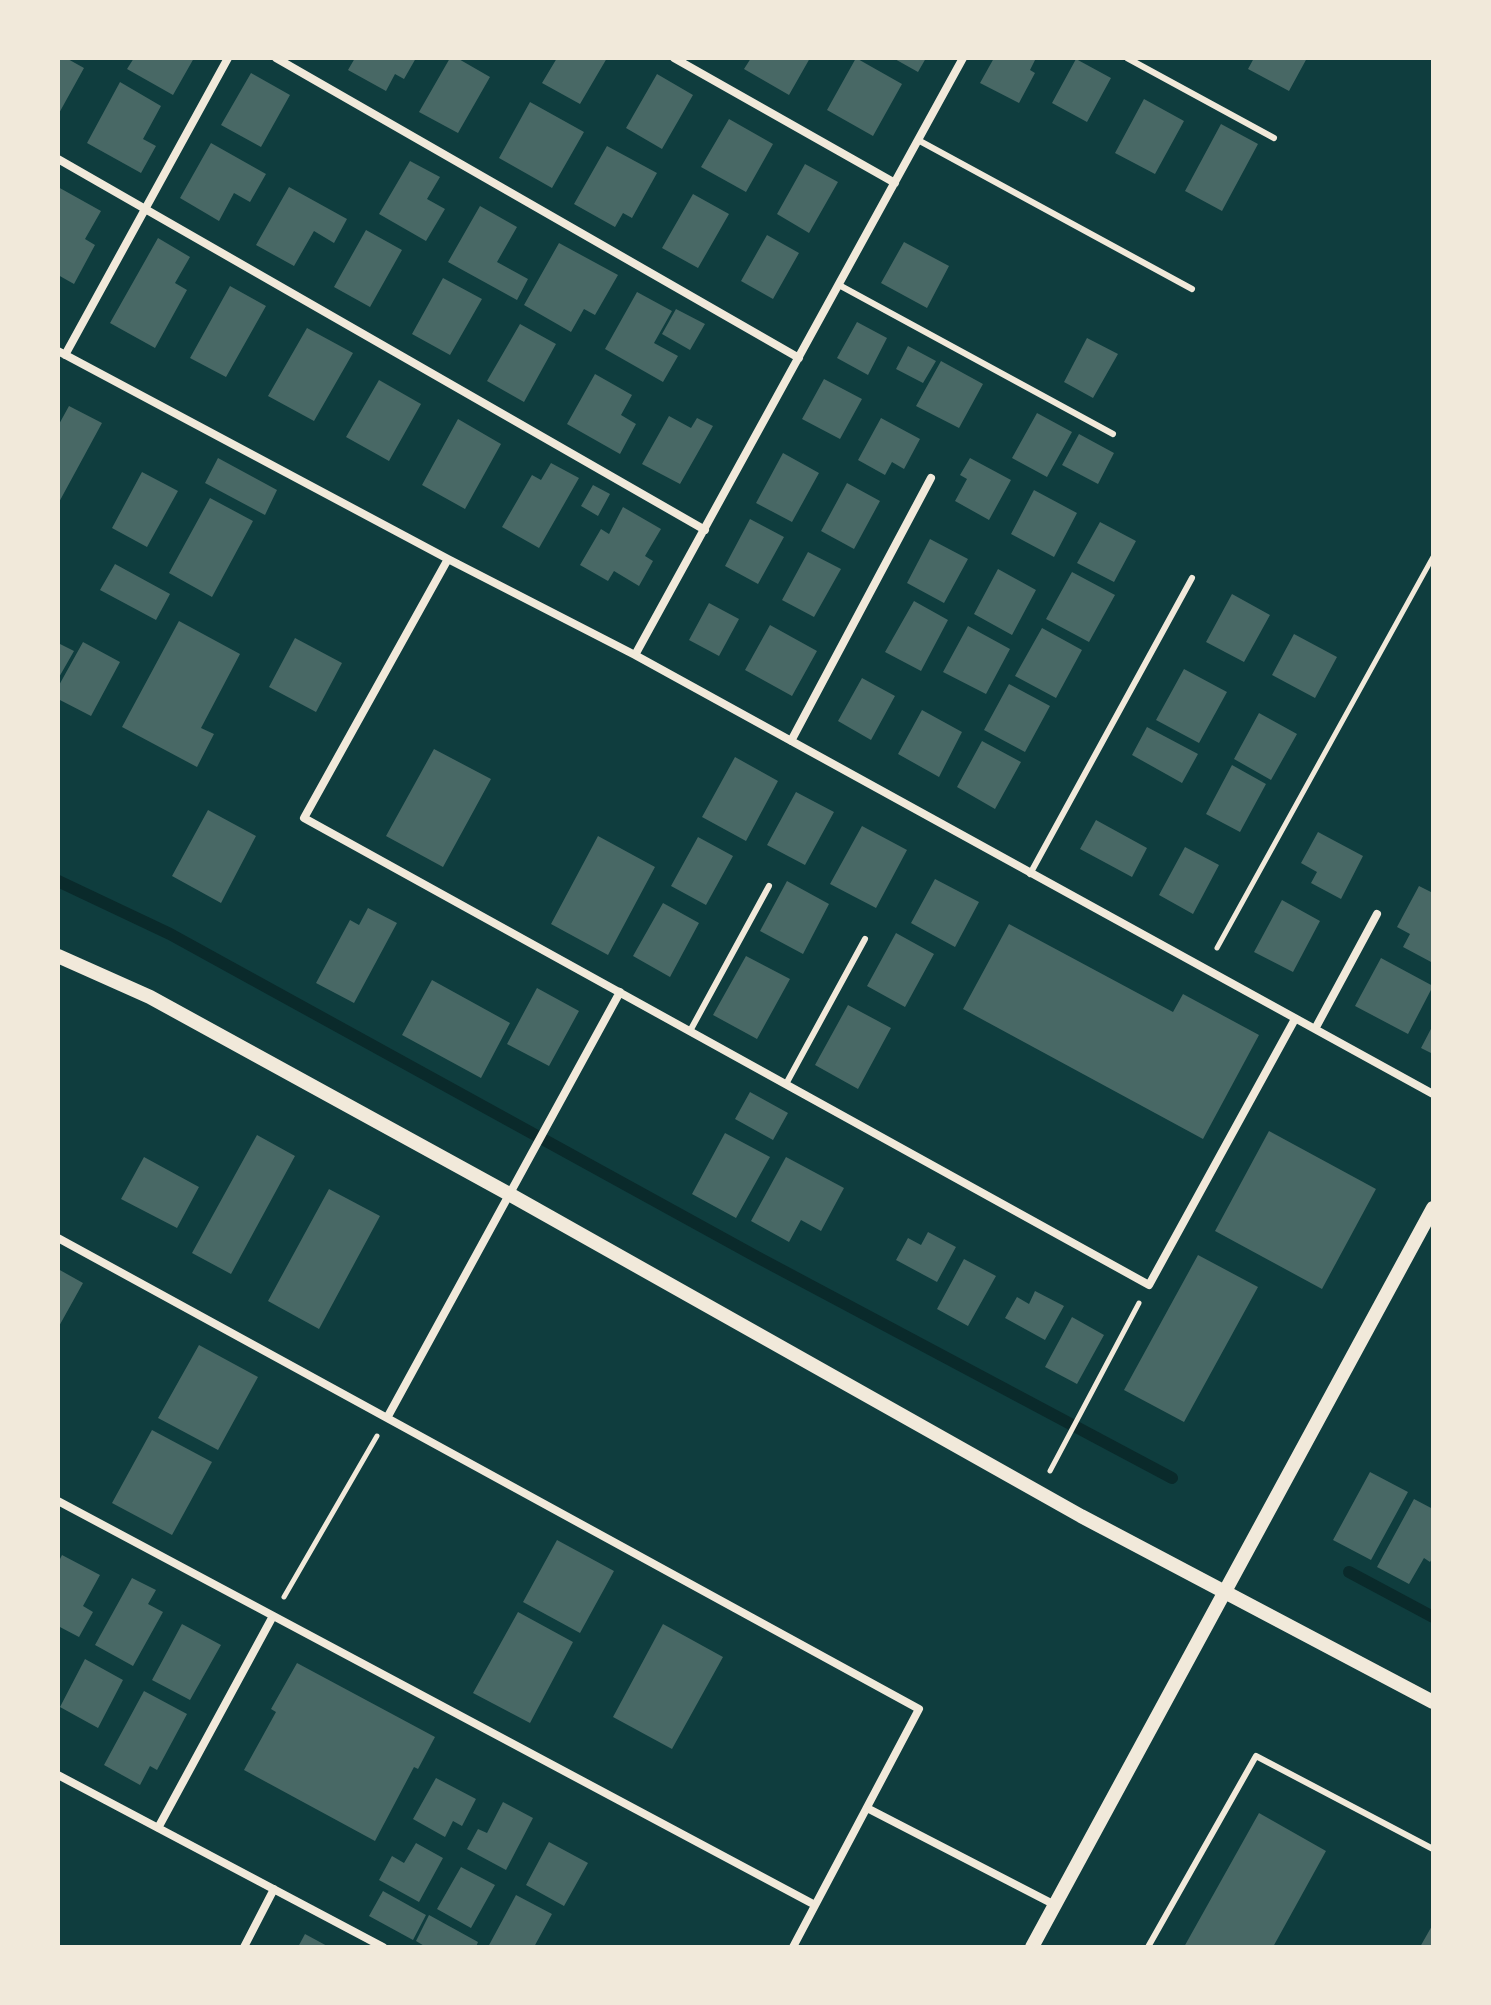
<!DOCTYPE html>
<html>
<head>
<meta charset="utf-8">
<style>
  body { margin:0 }
  #map { position:relative; width:1491px; height:2005px; overflow:hidden; background:#0f3d3e; font-family:"Work Sans",sans-serif }
  canvas { display:block }
  .frame { position:absolute; inset:0; border:60px solid #f1e9da; pointer-events:none }
</style>
</head>
<body>
<div id="map">
<canvas width="1491" height="2005"></canvas>
<div class="frame"></div>
</div>
<script>
const context = document.querySelector('canvas').getContext('2d');
context.lineJoin = 'round';
function stroke(path, color, width, dash) {
  context.strokeStyle = color;
  context.lineWidth = width;
  context.lineCap = dash ? 'butt' : 'round';
  context.setLineDash(dash || []);
  context.stroke(path);
}
function paint(path, color) {
  context.fillStyle = color;
  context.fill(path, 'evenodd');
}
const stream = new Path2D(`
  M58,881L170,934L757,1257L1172,1478
  M1349,1572L1433,1617`);
const building = new Path2D(`
  M58,58H66L84,68L58,115Z
  M134,58H194L173,95L127,69Z
  M355,58H416L404,79L395,74L386,91L348,70Z
  M450,58H457L490,77L458,133L419,112Z
  M557,58H607L580,104L542,83Z
  M751,58H810L789,95L744,69Z
  M856,58L902,84L873,136L827,110Z
  M893,58H926L918,72Z
  M994,58H1036L1030,70L1035,73L1019,103L980,83Z
  M1254,58H1307L1289,91L1248,69Z
  M1076,59L1111,78L1087,122L1052,103Z
  M251,73L290,95L261,147L221,125Z
  M657,74L693,95L662,149L626,128Z
  M120,82L161,106L143,139L156,146L141,173L87,143Z
  M1144,99L1184,121L1155,174L1115,153Z
  M530,102L584,132L552,188L499,158Z
  M729,119L773,144L746,192L701,167Z
  M1221,124L1258,144L1222,211L1185,191Z
  M211,143L266,174L250,202L234,193L219,221L180,198Z
  M607,146L657,173L632,218L623,213L615,227L574,204Z
  M410,161L440,177L427,199L445,209L426,241L379,214Z
  M805,164L838,182L809,233L777,214Z
  M58,187L101,211L85,239L95,245L74,284L58,275Z
  M289,187L347,219L334,243L314,231L294,266L256,245Z
  M693,194L729,214L698,268L662,248Z
  M480,206L517,227L497,262L528,279L517,300L448,262Z
  M366,230L402,250L370,307L334,287Z
  M767,235L799,253L773,299L741,281Z
  M158,238L190,257L175,283L187,290L155,348L110,323Z
  M904,242L949,266L927,308L881,283Z
  M559,243L618,275L595,315L584,309L571,332L524,305Z
  M443,278L482,299L450,355L412,334Z
  M230,286L266,306L226,377L190,358Z
  M637,292L672,311L654,343L678,356L663,382L605,349Z
  M676,309L705,324L690,350L662,334Z
  M857,322L887,338L868,375L837,358Z
  M520,324L556,344L524,402L487,381Z
  M307,328L353,353L314,421L268,396Z
  M1087,338L1118,354L1093,398L1064,382Z
  M908,346L936,361L923,383L896,369Z
  M941,361L983,384L959,428L916,406Z
  M595,374L632,395L621,415L636,424L620,454L567,424Z
  M824,379L862,399L840,439L802,419Z
  M379,380L421,404L389,461L346,437Z
  M69,406L102,423L58,504V426Z
  M1037,413L1072,432L1047,477L1012,458Z
  M669,416L691,428L697,418L713,426L680,484L642,464Z
  M881,418L920,439L904,469L892,462L885,475L858,460Z
  M458,419L501,444L465,509L422,485Z
  M1079,434L1114,453L1098,484L1062,465Z
  M783,453L819,473L792,522L756,503Z
  M218,458L277,490L265,515L205,483Z
  M970,458L1011,480L989,520L955,501L967,479L960,475Z
  M551,463L579,478L539,548L502,527L532,475L541,480Z
  M142,472L178,491L147,547L112,528Z
  M847,483L880,501L854,549L821,531Z
  M593,485L610,494L598,516L581,506Z
  M1034,490L1077,513L1054,557L1011,534Z
  M210,498L253,521L212,597L169,573Z
  M623,507L661,529L645,556L653,561L639,586L614,571L608,581L580,565L601,529L609,534Z
  M750,519L784,537L758,584L725,566Z
  M1100,522L1136,541L1114,582L1077,563Z
  M930,539L968,559L944,603L907,583Z
  M808,552L841,569L814,617L782,600Z
  M115,564L170,594L156,620L100,590Z
  M998,569L1036,590L1012,635L974,614Z
  M1072,572L1115,595L1089,642L1046,619Z
  M1232,594L1270,615L1244,662L1206,642Z
  M914,601L948,620L921,671L885,652Z
  M709,603L739,619L719,656L689,640Z
  M179,621L240,654L201,728L214,734L197,767L122,727Z
  M770,625L817,651L792,696L745,670Z
  M968,626L1010,649L986,694L943,672Z
  M1042,628L1082,650L1056,698L1015,676Z
  M1294,634L1337,657L1315,698L1272,675Z
  M295,638L342,663L316,712L269,687Z
  M83,642L120,662L91,716L58,699V687Z
  M58,643L74,651L58,679Z
  M1184,669L1227,692L1199,743L1156,720Z
  M862,678L895,696L871,740L838,721Z
  M1009,684L1050,706L1025,752L984,730Z
  M922,710L962,732L939,777L898,754Z
  M1259,713L1297,734L1271,780L1234,759Z
  M1147,727L1198,754L1182,783L1132,755Z
  M982,741L1021,762L995,809L957,787Z
  M434,749L491,779L443,867L386,836Z
  M735,757L778,781L746,841L702,817Z
  M1232,765L1266,784L1240,832L1206,814Z
  M796,792L834,812L805,865L767,845Z
  M208,810L256,836L221,903L172,876Z
  M1096,820L1147,848L1132,877L1080,849Z
  M862,826L907,850L876,908L830,884Z
  M1318,832L1363,856L1341,899L1311,883L1317,872L1301,863Z
  M598,836L655,867L608,955L551,924Z
  M698,837L733,856L706,905L671,886Z
  M1185,847L1219,865L1193,914L1159,895Z
  M935,879L979,902L955,947L911,923Z
  M787,881L829,904L803,954L760,931Z
  M1419,886L1433,893V963L1403,947L1410,934L1397,927Z
  M1282,900L1320,921L1293,972L1254,952Z
  M663,903L699,923L670,977L633,956Z
  M368,908L397,923L354,1003L316,983L350,920L359,925Z
  M1009,924L1173,1012L1183,994L1259,1035L1203,1139L963,1009Z
  M896,933L934,954L905,1007L867,986Z
  M746,956L790,979L757,1039L713,1015Z
  M1381,958L1433,986L1408,1034L1355,1006Z
  M432,980L510,1023L481,1078L402,1035Z
  M537,988L579,1011L549,1066L507,1044Z
  M848,1005L891,1028L858,1089L815,1065Z
  M1433,1025V1054L1421,1048Z
  M750,1092L788,1113L773,1140L735,1119Z
  M1269,1131L1376,1189L1322,1289L1215,1231Z
  M725,1133L770,1157L736,1218L692,1194Z
  M257,1135L295,1156L231,1274L192,1253Z
  M144,1157L199,1187L177,1228L121,1199Z
  M786,1157L844,1188L821,1231L801,1220L789,1242L751,1221Z
  M329,1189L380,1216L319,1329L268,1301Z
  M928,1232L956,1247L937,1282L896,1260L908,1238L921,1245Z
  M1198,1255L1258,1287L1184,1422L1124,1390Z
  M964,1259L996,1276L968,1326L937,1309Z
  M58,1269L83,1283L58,1328Z
  M1035,1291L1064,1306L1045,1340L1005,1318L1017,1297L1029,1304Z
  M1072,1317L1104,1335L1077,1384L1045,1367Z
  M199,1345L258,1377L218,1450L158,1418Z
  M152,1430L212,1462L172,1535L112,1503Z
  M1370,1472L1408,1492L1371,1560L1333,1540Z
  M1414,1499L1433,1509V1557L1430,1562L1424,1558L1409,1584L1377,1567Z
  M557,1540L614,1571L580,1633L523,1602Z
  M62,1555L100,1575L83,1606L93,1612L79,1637L58,1626V1563Z
  M132,1578L156,1590L148,1604L163,1612L133,1666L95,1645Z
  M518,1612L573,1642L530,1723L473,1693Z
  M182,1624L221,1645L190,1700L152,1680Z
  M663,1624L723,1657L672,1749L613,1717Z
  M85,1659L123,1680L98,1728L60,1707Z
  M297,1663L435,1737L418,1769L414,1767L375,1841L244,1770L276,1712L271,1709Z
  M144,1691L187,1714L157,1770L150,1766L140,1785L104,1765Z
  M436,1778L476,1799L462,1826L453,1821L445,1837L413,1819Z
  M503,1802L533,1818L506,1870L467,1849L478,1829L487,1833Z
  M1259,1813L1326,1851L1273,1947H1184Z
  M549,1842L588,1863L564,1906L526,1885Z
  M416,1843L443,1858L419,1902L379,1880L392,1856L404,1863Z
  M461,1867L495,1885L471,1928L437,1909Z
  M383,1891L426,1915L413,1940L369,1916Z
  M516,1895L552,1914L534,1947H488Z
  M429,1915L478,1942L476,1947H426L416,1941Z
  M1433,1924V1947H1420Z
  M305,1934L329,1947H298Z`);
const path = new Path2D(`
  M1217,948L1433,557
  M1050,1471L1139,1303
  M284,1597L377,1436`);
const service = new Path2D(`
  M1127,58L1274,138
  M918,140L1192,289
  M839,285L1113,434
  M1030,874L1192,578
  M690,1031L769,886
  M786,1084L865,939
  M1148,1947L1256,1756L1433,1849`);
const minor = new Path2D(`
  M276,58L799,358
  M674,58L895,183
  M58,159L705,530
  M58,351L448,559L635,655L1433,1094
  M65,355L228,58
  M448,559L304,818L1149,1285L1295,1019
  M635,655L963,58
  M791,741L931,478
  M1315,1029L1377,914
  M58,1238L919,1709L793,1947
  M387,1418L620,992
  M58,1501L815,1905
  M58,1775L383,1947
  M867,1808L1055,1905
  M158,1828L273,1616
  M244,1947L274,1889`);
const tertiary = new Path2D(`
  M58,956L150,997L509,1194L1081,1516L1433,1702
  M1032,1947L1433,1208`);
stroke(stream, '#0a2a2b', 12);
paint(building, '#486865');
stroke(path, '#f1e9da', 5);
stroke(service, '#f1e9da', 6);
stroke(minor, '#f1e9da', 8);
stroke(tertiary, '#f1e9da', 14);
</script>
</body>
</html>
